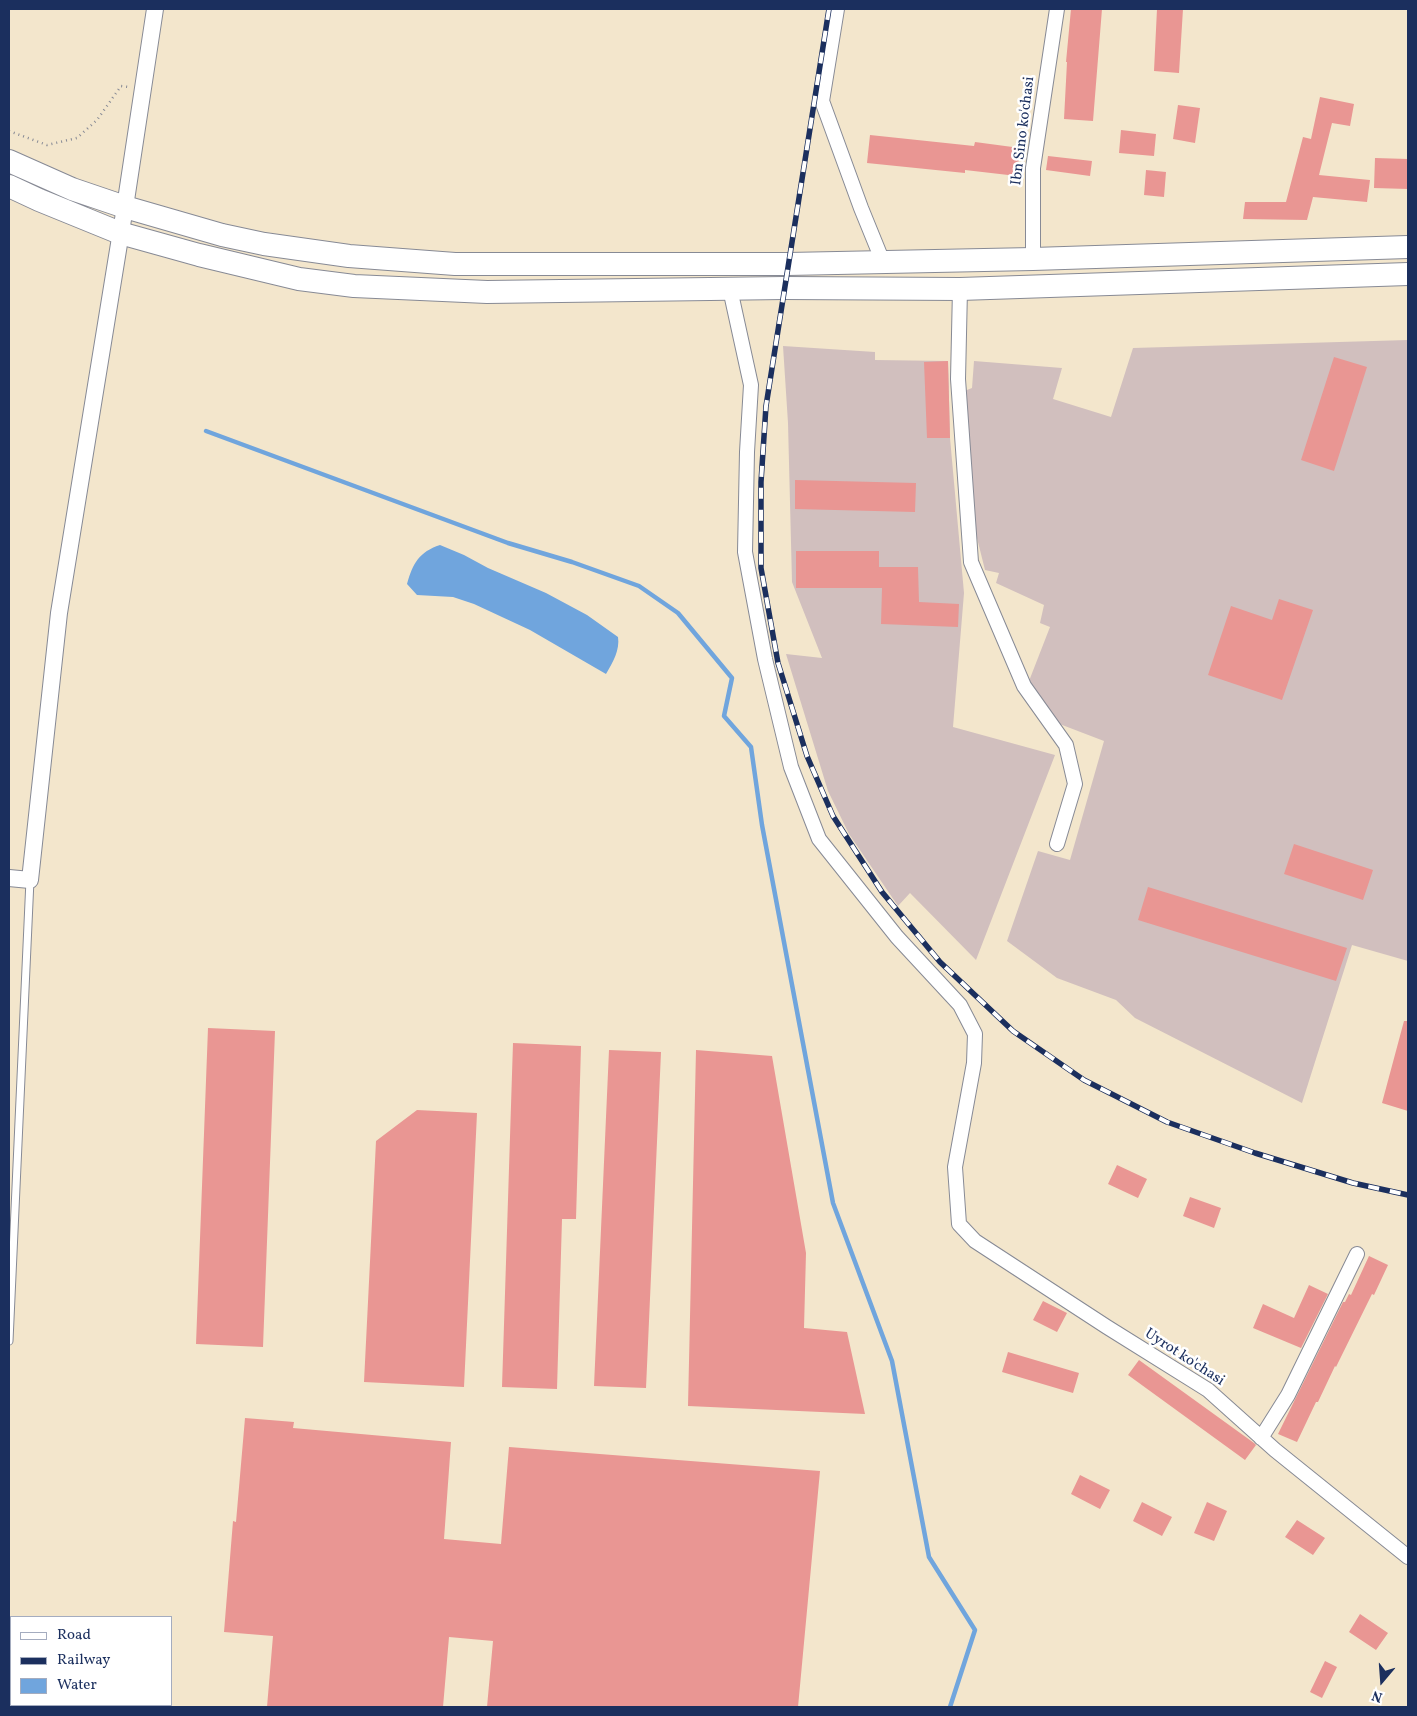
<!DOCTYPE html>
<html>
<head>
<meta charset="utf-8">
<style>
  body { margin:0 }
  #map { position:relative; width:1417px; height:1716px; overflow:hidden; background:#f3e6cc; font-family:Vollkorn,serif }
  canvas { display:block }
  .frame { position:absolute; inset:0; border:10px solid #1b2f5e; pointer-events:none }
  .legend { position:absolute; left:10px; top:1616px; width:162px; height:90px; box-sizing:border-box; background:#fff; border:1px solid #a4acbf; margin:0; padding:6px 9px; list-style:none; font-size:15px; color:#1b2f5e }
  .legend li { display:flex; align-items:center; gap:10px; height:25px }
  .legend b { width:25px; border:1px solid #a4acbf }
  .north { position:absolute; left:1357px; top:1656px; width:50px; height:50px; -webkit-text-stroke:4px #fff; paint-order:stroke; rotate:198deg; font-size:14px; font-weight:700; line-height:20px; text-align:center; color:#1b2f5e }
  .north::after { content:''; display:block; margin:auto; width:18px; height:22px; background:#1b2f5e; clip-path:polygon(50% 0,100% 100%,50% 72%,0 100%) }
</style>
</head>
<body>
<div id="map">
<canvas width="1417" height="1716"></canvas>
<div class="frame"></div>
<ul class="legend">
<li><b style="height:6px;background:#fff"></b>Road</li>
<li><b style="height:6px;background:#1b2f5e"></b>Railway</li>
<li><b style="height:14px;background:#70a5dd"></b>Water</li>
</ul>
<div class="north">N</div>
</div>
<script>
const context = document.querySelector('canvas').getContext('2d');
context.lineJoin = 'round';
function paint(path, color) {
  context.fillStyle = color;
  context.fill(path, 'evenodd');
}
function stroke(path, color, width, dash) {
  context.strokeStyle = color;
  context.lineWidth = width;
  context.lineCap = dash ? 'butt' : 'round';
  context.setLineDash(dash || []);
  context.stroke(path);
}
function label(font, color, halo, rows, align = 'center') {
  context.font = font + ' Vollkorn,serif';
  context.lineWidth = 5;
  context.setLineDash([]);
  context.textBaseline = 'middle';
  context.strokeStyle = halo;
  context.fillStyle = color;
  for (const [text, x, y, turn = 0] of rows) {
    context.save();
    context.translate(x, y);
    context.rotate((+turn || 0) * Math.PI / 180);
    context.textAlign = isNaN(turn) ? turn : align;
    if (halo) context.strokeText(text, 0, 0);
    context.fillText(text, 0, 0);
    context.restore();
  }
}
const industrial = new Path2D(`
  M1408,340V961L1352,945L1302,1103L1135,1018L1116,1000L1057,978L1007,941L1038,851L1070,860L1104,741L1057,723L1029,681L1050,627L1040,623L1044,605L996,583L999,573L985,570L975,530L962,392L972,388L974,361L1062,368L1053,399L1111,417L1133,348Z
  M783,346L875,352V360L948,361L950,438L964,593L953,727L1055,755L976,960L910,893L898,906L849,834L828,791L786,654L822,658L792,582L788,423Z`);
const water = new Path2D(`
  M440,545L464,555L488,568L546,593L587,615L618,637C620,650 613,662 606,674L530,630L474,604L453,597L417,595L407,584C413,563 419,552 440,545Z`);
const stream = new Path2D(`
  M206,431L508,543L572,562L639,586L678,613L732,678L724,716L751,747L762,825L833,1203L892,1361L929,1557L975,1630L950,1707
  M9,1705L12,1707`);
const building = new Path2D(`
  M1071,9H1102L1093,121L1064,119L1067,62H1066Z
  M1157,9H1183L1179,73L1154,71Z
  M1320,97L1354,104L1350,126L1332,123L1319,175L1370,180L1367,202L1313,197L1307,220L1243,219L1245,202H1286L1303,137L1311,139Z
  M1178,105L1200,108L1195,143L1173,139Z
  M1121,130L1156,134L1154,156L1119,153Z
  M870,135L974,146L975,142L1020,148L1017,176L965,170V173L867,163Z
  M1048,156L1092,161L1090,176L1046,170Z
  M1375,158L1408,159V189L1374,188Z
  M1146,170L1166,172L1164,197L1144,195Z
  M1334,357L1367,367L1334,471L1301,460Z
  M948,361L950,438H927L924,362Z
  M795,480L916,483L915,512L795,509Z
  M796,551H879V567H918L919,602L959,604L958,627L881,624L882,588H796Z
  M1279,599L1313,610L1282,700L1208,675L1231,606L1272,620Z
  M1294,844L1373,870L1363,900L1284,874Z
  M1148,887L1347,948L1336,981L1138,920Z
  M1404,1021H1408V1111L1382,1103Z
  M208,1028L275,1031L263,1347L196,1344Z
  M513,1043L581,1046L576,1219H562L557,1389L502,1387Z
  M609,1050L661,1052L646,1388L594,1386Z
  M696,1050L772,1056L806,1253L804,1328L847,1332L865,1414L688,1406Z
  M417,1110L477,1113L464,1387L364,1382L376,1141Z
  M1117,1165L1147,1179L1138,1198L1108,1184Z
  M1190,1197L1221,1208L1214,1228L1183,1216Z
  M1369,1256L1388,1265L1374,1295L1372,1294L1336,1367L1335,1366L1318,1402H1316L1297,1442L1278,1434L1343,1302H1345L1349,1294L1351,1295Z
  M1309,1285L1328,1294L1301,1348L1253,1328L1263,1304L1294,1318Z
  M1043,1301L1067,1313L1057,1332L1033,1320Z
  M1008,1352L1079,1373L1073,1393L1002,1372Z
  M1139,1360L1254,1443L1256,1445L1245,1460L1128,1375Z
  M245,1418L294,1422L293,1428L451,1442L444,1539L501,1544L509,1447L820,1471L798,1707H487L493,1641L449,1637L443,1707H267L273,1636L224,1632L233,1521L236,1522Z
  M1080,1475L1110,1490L1100,1509L1071,1494Z
  M1142,1502L1172,1517L1162,1536L1133,1521Z
  M1207,1502L1227,1511L1214,1541L1194,1533Z
  M1297,1520L1325,1538L1313,1555L1285,1537Z
  M1360,1614L1388,1633L1376,1650L1349,1632Z
  M1325,1661L1337,1667L1322,1698L1310,1692Z`);
const path = new Path2D(`
  M9,131L47,145L77,138L97,120L121,86L129,87`);
const service = new Path2D(`
  M9,1341L30,880`);
const minor = new Path2D(`
  M837,9L822,101L861,208L883,262
  M1033,259V168L1057,9
  M730,289L751,385L747,452L745,552L765,659L791,767L819,839L897,937L960,1005L975,1034L974,1063L955,1167L959,1224L975,1241L1107,1327L1208,1390L1275,1450L1408,1557
  M960,289L958,379L971,562L1024,686L1066,745L1075,784L1057,844
  M1261,1438L1288,1395L1357,1254`);
const tertiary = new Path2D(`
  M9,878L30,880L59,613L125,207L155,9`);
const trunk = new Path2D(`
  M9,161L72,189L125,207L222,235L264,244L349,256L455,264H788L1033,259L1408,247
  M9,186L39,200L120,233L199,255L299,279L354,286L487,292L784,288L960,289L1408,274`);
const rail = new Path2D(`
  M829,9L766,406L761,482V568L778,663L807,756L833,816L882,892L940,962L1013,1031L1084,1080L1167,1122L1255,1153L1353,1183L1408,1195`);
const streetNames = [
  ["Ibn Sino ko'chasi",1024,131,-83],
  ["Uyrot ko'chasi",1184,1358,33]
];
paint(industrial, '#d1bfbe');
paint(water, '#70a5dd');
stroke(stream, '#70a5dd', 4.5);
paint(building, '#e99693');
stroke(service, '#878a95', 9);
stroke(minor, '#878a95', 16);
stroke(tertiary, '#878a95', 18);
stroke(trunk, '#878a95', 24);
stroke(path, '#878a95', 2.5, [1, 4]);
stroke(service, '#fff', 7);
stroke(minor, '#fff', 14);
stroke(tertiary, '#fff', 16);
stroke(trunk, '#fff', 22);
stroke(rail, '#1b2f5e', 5.5);
stroke(rail, '#fff', 4, [11]);
label('15px', '#1b2f5e', '#fff', streetNames);
</script>
</body>
</html>
